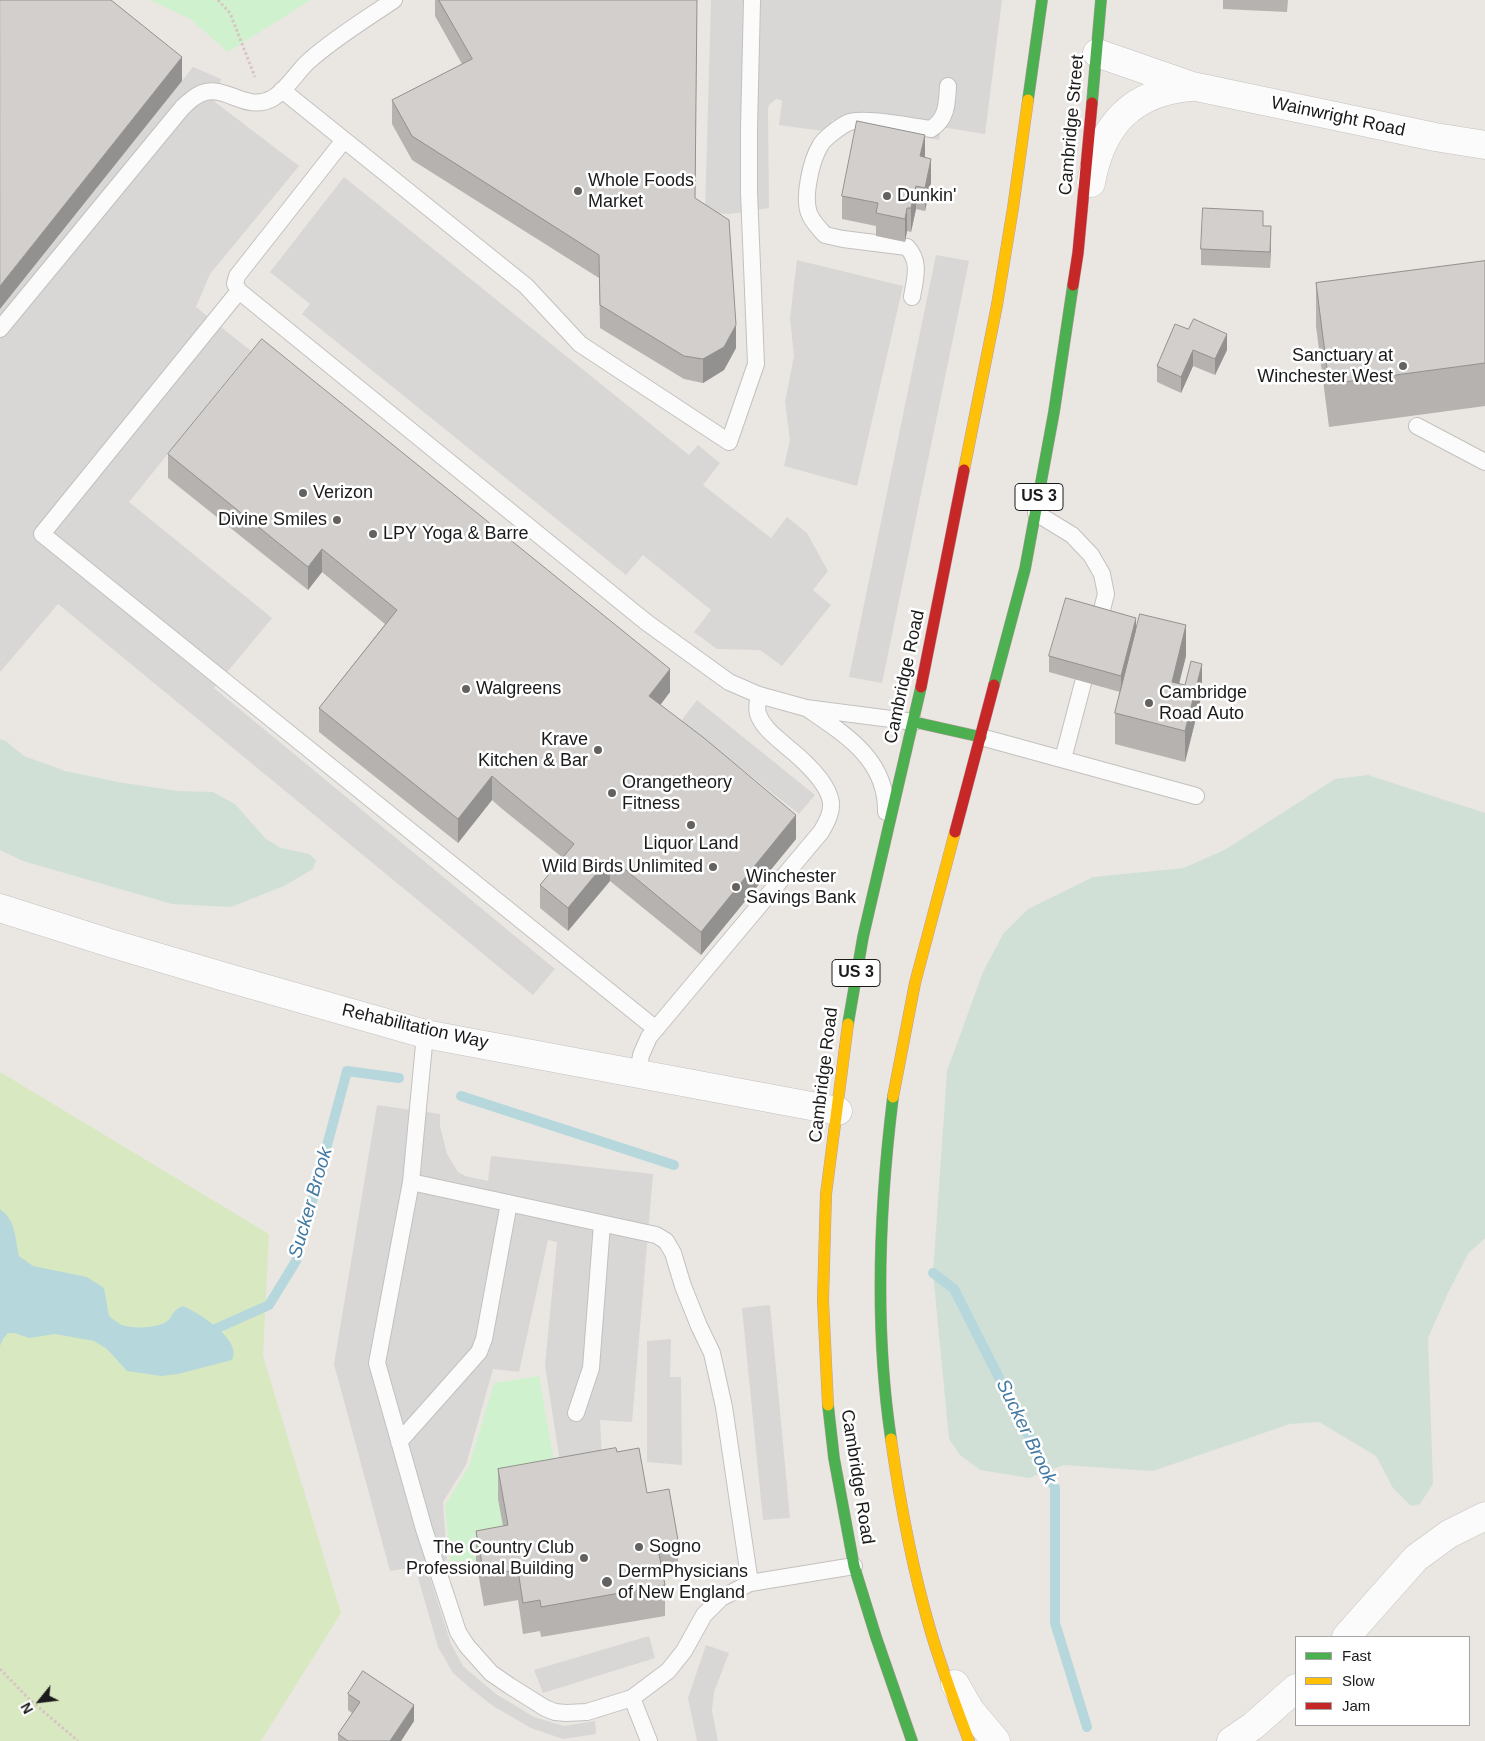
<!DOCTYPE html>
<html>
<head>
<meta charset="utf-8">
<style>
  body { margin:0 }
  #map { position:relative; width:1485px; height:1741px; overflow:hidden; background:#eae7e3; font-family:Arial,sans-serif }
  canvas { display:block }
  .legend { position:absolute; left:1295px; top:1636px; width:175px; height:90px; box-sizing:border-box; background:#fff; border:1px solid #a4a4a4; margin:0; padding:6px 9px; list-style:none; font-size:15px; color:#1b1b1b }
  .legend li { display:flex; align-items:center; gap:10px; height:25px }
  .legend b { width:25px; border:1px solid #a4a4a4 }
  .north { position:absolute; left:15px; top:1676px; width:50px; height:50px; -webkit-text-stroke:4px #fff; paint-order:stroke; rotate:241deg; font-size:14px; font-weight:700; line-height:20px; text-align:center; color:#1b1b1b }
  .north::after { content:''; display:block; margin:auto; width:18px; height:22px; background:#1b1b1b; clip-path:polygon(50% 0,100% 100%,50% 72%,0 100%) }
</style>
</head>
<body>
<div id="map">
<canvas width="1485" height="1741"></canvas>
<ul class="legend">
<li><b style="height:6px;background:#4caf50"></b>Fast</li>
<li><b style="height:6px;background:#ffc107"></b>Slow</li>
<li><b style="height:6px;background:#c62828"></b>Jam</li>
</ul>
<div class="north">N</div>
</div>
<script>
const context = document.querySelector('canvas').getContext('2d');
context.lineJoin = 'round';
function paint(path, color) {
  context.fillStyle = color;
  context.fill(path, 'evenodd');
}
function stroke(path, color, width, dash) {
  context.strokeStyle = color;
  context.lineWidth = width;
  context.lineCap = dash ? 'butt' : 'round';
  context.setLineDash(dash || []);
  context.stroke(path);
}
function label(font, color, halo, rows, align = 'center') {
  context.font = font + ' Arial,sans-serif';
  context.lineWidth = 5;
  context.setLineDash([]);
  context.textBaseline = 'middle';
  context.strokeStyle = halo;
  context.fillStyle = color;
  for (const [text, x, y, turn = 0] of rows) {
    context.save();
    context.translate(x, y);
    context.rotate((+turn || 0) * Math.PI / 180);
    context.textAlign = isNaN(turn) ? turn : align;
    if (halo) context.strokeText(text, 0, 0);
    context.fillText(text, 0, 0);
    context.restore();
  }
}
const grass = new Path2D(`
  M0,1072L269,1234L263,1356L341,1613L261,1741H0Z`);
const wetland = new Path2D(`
  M0,739L6,741L24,756L65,771L118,782L178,791L213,792L235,804L266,839L281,848L309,854L316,860L313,869L284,886L231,907L172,904L23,861L0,850Z
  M1368,775L1485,813V1238L1468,1254L1448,1293L1428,1338L1433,1484L1420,1504L1411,1506L1393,1488L1376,1456L1319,1422L1290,1424L1153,1471L1064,1465L1029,1478L980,1470L960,1455L949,1439L933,1273L947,1071L983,972L1003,934L1028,909L1093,877L1184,868L1226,849L1335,779Z`);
const park = new Path2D(`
  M150,0H311L228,52L190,19Z
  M539,1376L559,1489L508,1555L476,1561H450L445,1505L469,1466L494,1383Z`);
const parking = new Path2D(`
  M711,0H1002L985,134L941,127L939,140L832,120L830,132L779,125L782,102L781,100L776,99L769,105L768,109L769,208L730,214L705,213Z
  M193,67L221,79L215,102L299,166L210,274L196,307L251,351L129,502L272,618L214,688L555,969L533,995L58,604L0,672V309Z
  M344,177L689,455L698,445L720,463L703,485L771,538L787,517L807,533L828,571L813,590L831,605L782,666L760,650L717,649L694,632L711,610L643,555L626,575L302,314L310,304L270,272Z
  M936,255L969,261L882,683L849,677Z
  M797,260L903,286L857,486L784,466L790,440L785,402L794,356L790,318Z
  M697,700L815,795L799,814L681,721Z
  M377,1105L440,1114V1126L447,1154L458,1172L465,1176L488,1181L491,1156L653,1174L632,1422L600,1420L602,1458L560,1462L545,1365L557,1242L548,1240L519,1372L493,1369L466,1465L443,1502L447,1560L426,1565L451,1644L463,1666L496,1694L534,1717L564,1726L595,1721L596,1734L563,1739L531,1728L493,1706L469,1687L453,1673L438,1647L415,1567L390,1571L334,1364Z
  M770,1305L790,1518L763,1520L742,1308Z
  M671,1339L670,1377H681L682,1465L647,1462V1341Z
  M649,1636L655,1658L543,1693L534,1670Z
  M706,1645L729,1653L714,1692L712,1711L718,1741H697L688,1698Z`);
const water = new Path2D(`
  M0,1209C16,1220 15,1238 19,1256L33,1266L87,1277L104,1288L109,1316C113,1319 118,1323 122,1325C132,1329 157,1328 166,1322C174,1317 170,1311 183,1306C199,1313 243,1340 232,1360L178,1374L161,1376L127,1371L107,1349L94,1341L55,1334L29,1338L15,1333H8L3,1339L0,1346Z`);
const stream = new Path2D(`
  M461,1096L674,1165
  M933,1273L954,1289L1055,1488V1623L1087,1727
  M204,1334L269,1305L296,1261L347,1071L399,1078`);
const path = new Path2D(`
  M218,0L230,13L255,77
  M0,1669L29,1699L78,1741`);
const lane = new Path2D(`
  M282,90L526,286L580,344L729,442L756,364L749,192V129L752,0
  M344,140L237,276L235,284L239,291L646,622L729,682L759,695L806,708L914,722
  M239,291L42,534L656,1029
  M912,297C915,278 921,262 907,247L843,239L825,235C820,229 812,222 809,213C803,197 811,161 820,146C823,139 843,124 850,122C864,117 914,127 931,129C947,119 947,104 948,86
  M0,329L182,108C187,103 193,97 200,94C224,82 246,114 273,98C288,89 297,71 310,60C336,37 366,19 394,0
  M1417,426L1485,462
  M1036,513L1072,535L1091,555L1102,574L1106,594L1097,629
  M808,709C846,735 887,760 886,812
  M981,737L1196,796
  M1063,759L1089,660
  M425,1034L411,1182L377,1363L424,1529L458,1632L467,1646L491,1673L510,1686L545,1708L555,1712L566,1713L587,1712L632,1698L668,1671L684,1651L704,1615L721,1598L750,1583L854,1566
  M638,1073L641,1055L649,1037L821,832C826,824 832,813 831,803C829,783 801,758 786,746C776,737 763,728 758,714C756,707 758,701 759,695
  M411,1182L656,1235L666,1241L673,1253L683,1286L699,1326L712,1353L724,1407L750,1583
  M576,1413L591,1368L602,1224
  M399,1442L479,1352L484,1339L509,1203
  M632,1698L649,1741`);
const street = new Path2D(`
  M1097,53L1192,86L1435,137L1485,145
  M1091,183C1101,126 1131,92 1191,87
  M0,908L110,943L225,977L425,1034L838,1111
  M1346,1637L1416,1558L1449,1534L1485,1516
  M955,1684L970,1710L996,1741
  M1231,1741L1253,1726L1296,1688`);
const fast = new Path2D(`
  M1028,100L1042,0
  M1092,103L1101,0
  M994,685L1025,569L1054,412L1073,285
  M914,722L981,737
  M848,1024L863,937L921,687
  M828,1405L834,1458L854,1566L876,1637L912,1741
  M891,1439C874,1325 879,1210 893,1097`);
const slow = new Path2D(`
  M964,470L997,305L1013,208L1028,100
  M893,1097L915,983L955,832
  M828,1405L823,1300L826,1194L848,1024
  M891,1439C900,1503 912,1567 930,1629C941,1667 955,1704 969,1741`);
const jam = new Path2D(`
  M1073,285L1078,253L1092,103
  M921,687L964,470
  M955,832L994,685`);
const wall = new Path2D(`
  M435,0H697L695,198L736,348L724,370L703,383L684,379L600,328L599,278L412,160L392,124V100L462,64L435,16Z
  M1223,0H1288L1287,12L1223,9Z
  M925,157L931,182L925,211L916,209L911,232L907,231L905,242L876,236V226L842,219V196Z
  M1263,226L1271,242L1270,268L1201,265V249Z
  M1485,261V406L1329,427L1316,326V283Z
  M1175,324L1227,350L1215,375L1193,366L1181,393L1157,382V366Z
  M168,454L670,692L660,705L796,839L701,955L610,881L568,931L540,908V885L563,858L501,808L492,800L458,843L319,732V708L385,624L322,572L308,590L168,478Z
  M1136,629L1186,656L1179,683L1202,694L1185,762L1115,744V713L1120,692L1049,672V656Z
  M617,1452L647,1493L678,1540V1571L663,1574L665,1585V1616L541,1637L540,1631L523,1634L518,1600L484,1606L476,1561V1531L503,1526L498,1499V1469Z
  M348,1694L414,1721L401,1741H338V1734L352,1713L348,1710Z`);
const shadedWall = new Path2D(`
  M182,57V81L0,309V286Z
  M925,135V158L920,156Z
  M931,159V182L925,211V188Z
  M916,186V209L911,232V208Z
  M907,208V231L905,242V219Z
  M1271,226V242L1270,268V252Z
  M736,325V348L724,370L703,383V359Z
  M1227,334V350L1215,375V359Z
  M1193,350V366L1181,393V377Z
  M322,549V572L308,590V567Z
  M1136,618V634L1121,692V676Z
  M1186,625V656L1172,712V682Z
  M1202,664V694L1185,762V731Z
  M670,669V692L649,720V696Z
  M492,776V800L458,843V819Z
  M796,815V839L701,955V932Z
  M610,857V881L568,931V908Z
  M414,1705V1721L401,1741H390Z`);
const building = new Path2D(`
  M0,0H111L182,57L0,286Z
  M439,0H697L695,198L729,220L736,325L724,347L703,359L684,356L600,305L599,255L412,136L392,100L472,59Z
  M857,121L925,135L920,156L931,159L925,188L916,186L911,208H907L905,219L876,213L878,203L842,196Z
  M1203,208L1263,211V226H1271L1270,252L1201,249Z
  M1485,261V363L1329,384L1316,283Z
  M1194,319L1227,334L1215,359L1193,350L1181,377L1157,366L1175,324L1188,329Z
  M262,339L670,669L649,696L704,738L796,815L701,932L610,857L568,908L540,885L574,844L501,784L492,776L458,819L319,708L397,610L322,549L308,567L168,454Z
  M1066,598L1136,618L1121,676L1049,656Z
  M1140,614L1186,625L1172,682L1185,685L1191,661L1202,664L1185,731L1115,713Z
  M616,1448L617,1452L639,1448L647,1493L669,1489L678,1540L657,1544L665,1585L541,1607L540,1600L523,1603L518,1570L484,1575L476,1531L508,1525L498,1469Z
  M363,1671L414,1705L390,1741H348L338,1734L360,1702L348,1694Z`);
const markers = [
  [578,191,5,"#636261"],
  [887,196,5,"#636261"],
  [1403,366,5,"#636261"],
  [303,493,5,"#636261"],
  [337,520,5,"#636261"],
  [373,534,5,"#636261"],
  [466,689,5,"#636261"],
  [1149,703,5,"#636261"],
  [598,750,5,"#636261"],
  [612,793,5,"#636261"],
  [691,825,5,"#636261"],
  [713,867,5,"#636261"],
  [736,887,5,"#636261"],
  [639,1547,5,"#636261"],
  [584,1558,5,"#636261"],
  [607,1582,6,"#636261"]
];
const shields = [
  [1039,497,48],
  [856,973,48]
];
const shieldNames = [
  ["US 3",1039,497],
  ["US 3",856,973]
];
const streetNames = [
  ["Wainwright Road",1338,117,12],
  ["Cambridge Street",1072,125,-85],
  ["Cambridge Road",905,677,-78],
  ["Rehabilitation Way",415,1027,13],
  ["Cambridge Road",824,1075,-83],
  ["Cambridge Road",857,1477,81]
];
const poiNames = [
  ["Whole Foods",588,181],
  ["Market",588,202],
  ["Dunkin'",897,196],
  ["Sanctuary at",1393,356,"right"],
  ["Winchester West",1393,377,"right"],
  ["Verizon",313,493],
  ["Divine Smiles",327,520,"right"],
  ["LPY Yoga & Barre",383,534],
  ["Walgreens",476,689],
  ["Cambridge",1159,693],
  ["Road Auto",1159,714],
  ["Krave",588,740,"right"],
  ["Kitchen & Bar",588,761,"right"],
  ["Orangetheory",622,783],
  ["Fitness",622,804],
  ["Liquor Land",691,844,"center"],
  ["Wild Birds Unlimited",703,867,"right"],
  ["Winchester",746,877],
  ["Savings Bank",746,898],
  ["Sogno",649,1547],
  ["The Country Club",574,1548,"right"],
  ["Professional Building",574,1569,"right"],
  ["DermPhysicians",618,1572],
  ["of New England",618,1593]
];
const waterNames = [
  ["Sucker Brook",311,1203,-74],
  ["Sucker Brook",1026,1432,64]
];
paint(grass, '#d8e8c0');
paint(wetland, '#d1e0d6');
paint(park, '#d0f1ce');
paint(parking, '#d8d7d5');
paint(water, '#b6d8dd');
stroke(stream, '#b6d8dd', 10);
stroke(lane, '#c2c1bf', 18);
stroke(street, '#c2c1bf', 29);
stroke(fast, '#bf9ba7', 12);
stroke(slow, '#bf9ba7', 12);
stroke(jam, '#bf9ba7', 12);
stroke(path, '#d6c5c3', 3, [2.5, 2.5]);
stroke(lane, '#fcfbfb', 16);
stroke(street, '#fcfbfb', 28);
stroke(fast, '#4caf50', 11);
stroke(slow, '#ffc107', 11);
stroke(jam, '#c62828', 11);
paint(wall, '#b5b2af');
paint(shadedWall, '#93918f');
paint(building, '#d2cfcc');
stroke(building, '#93918f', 1);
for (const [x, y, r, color] of markers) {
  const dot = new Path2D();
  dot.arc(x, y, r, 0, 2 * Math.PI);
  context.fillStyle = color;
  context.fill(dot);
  stroke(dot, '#fff', 2);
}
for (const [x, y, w] of shields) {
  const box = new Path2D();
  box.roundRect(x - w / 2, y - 13.5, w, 27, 4);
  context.fillStyle = '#fff';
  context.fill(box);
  stroke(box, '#1b1b1b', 1);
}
label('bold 16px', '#1b1b1b', null, shieldNames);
label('18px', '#1b1b1b', '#fff', streetNames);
label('18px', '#1b1b1b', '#fff', poiNames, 'left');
label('italic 19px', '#457aa2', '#fff', waterNames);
</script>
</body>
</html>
